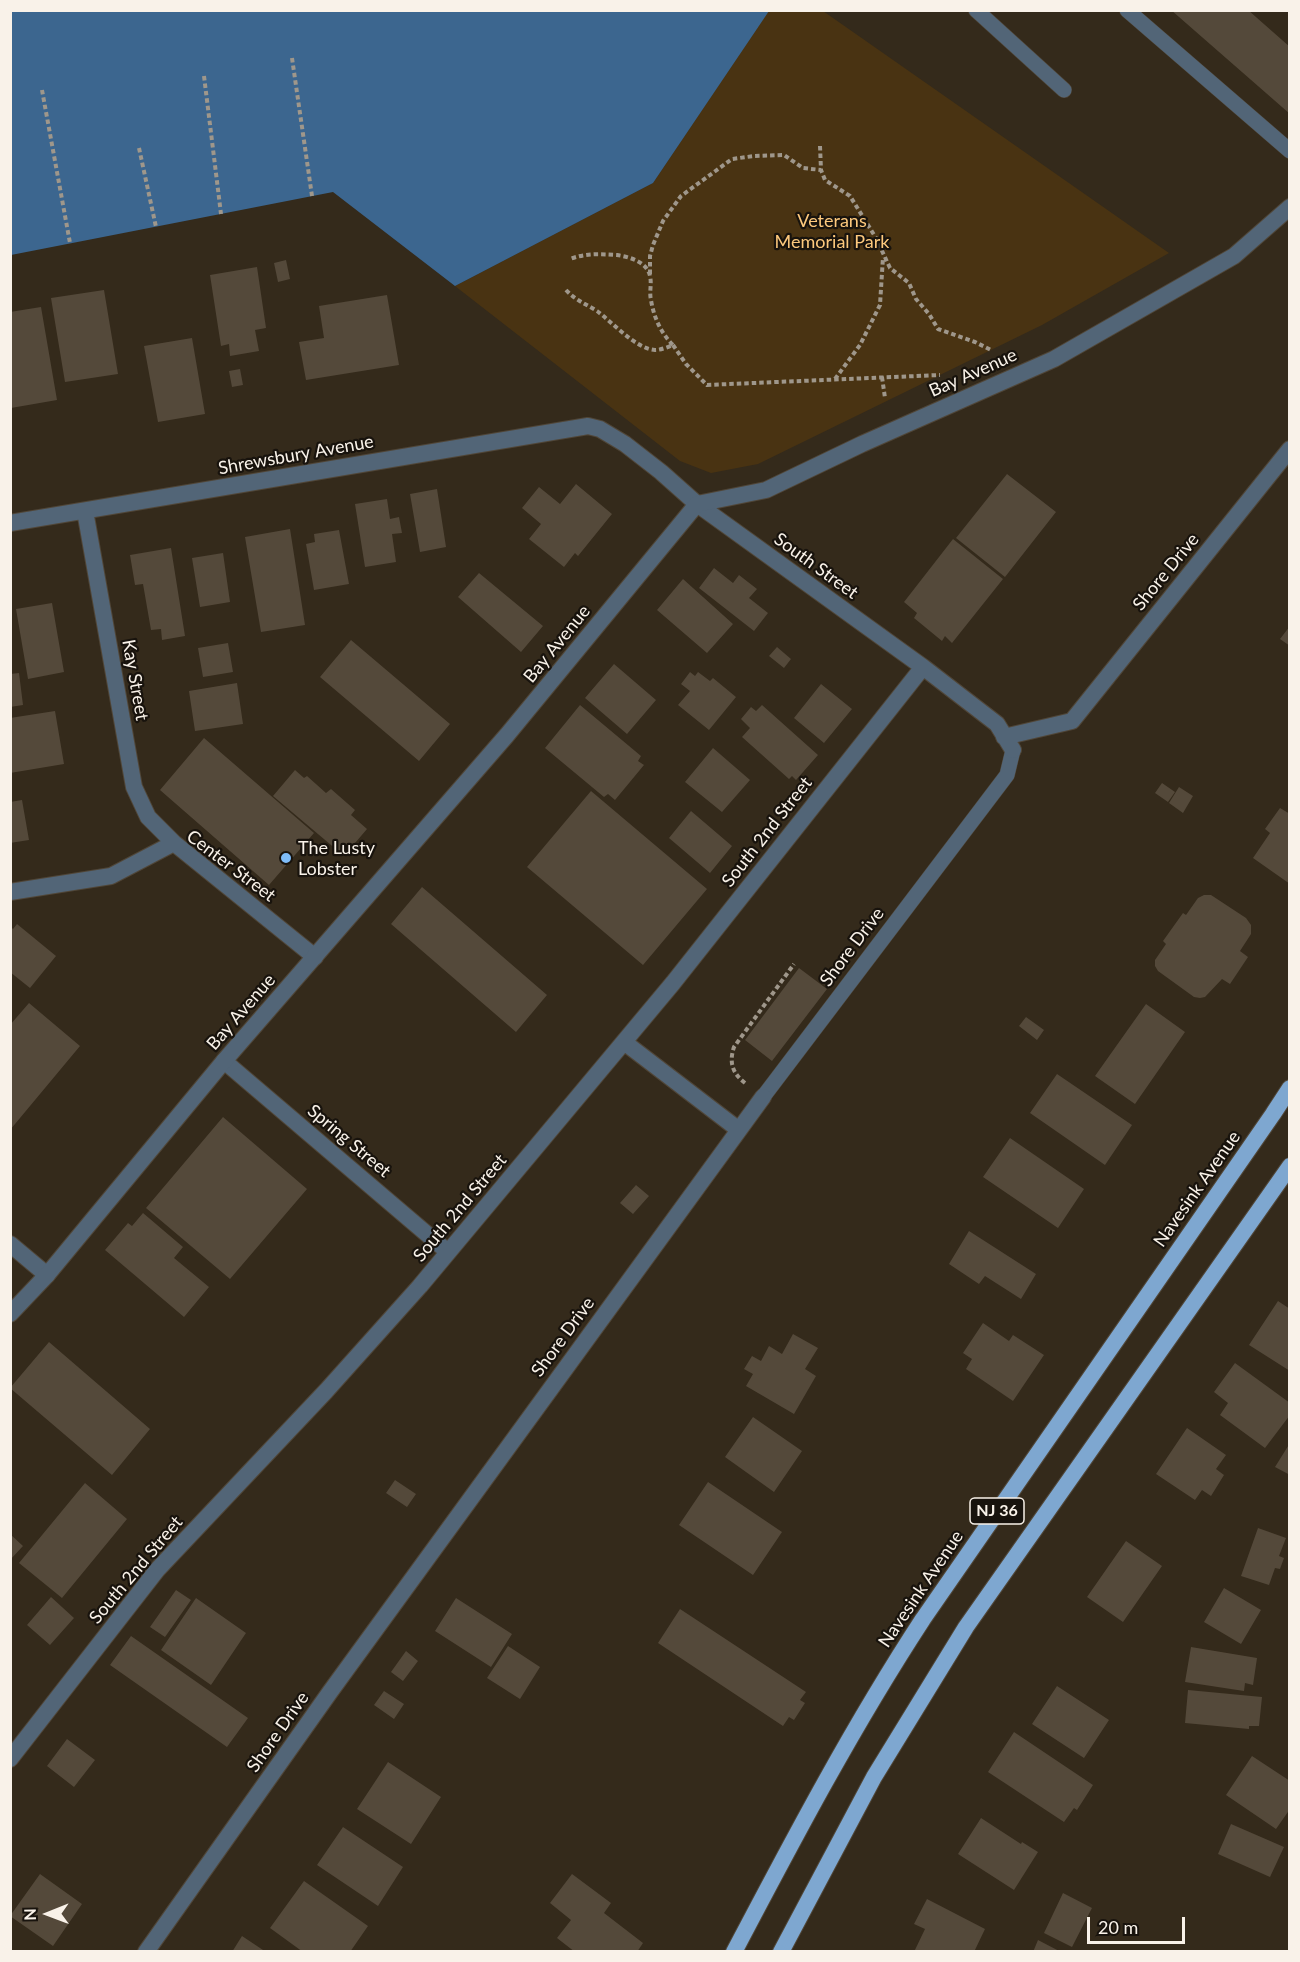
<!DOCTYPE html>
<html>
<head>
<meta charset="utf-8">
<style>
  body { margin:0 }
  #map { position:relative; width:1300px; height:1962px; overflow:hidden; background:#342a1b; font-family:Lato,sans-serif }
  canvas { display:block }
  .frame { position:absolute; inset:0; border:12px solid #f9f2e9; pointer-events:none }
  .north { position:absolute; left:18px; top:1884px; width:60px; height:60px; -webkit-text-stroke:4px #18130d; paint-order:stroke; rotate:269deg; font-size:16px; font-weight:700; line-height:24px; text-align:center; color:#f9f2e9 }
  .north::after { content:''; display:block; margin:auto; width:21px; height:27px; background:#f9f2e9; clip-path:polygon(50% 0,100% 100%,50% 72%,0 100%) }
  .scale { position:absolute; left:1087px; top:1917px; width:98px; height:27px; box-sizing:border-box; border:3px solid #f9f2e9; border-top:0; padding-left:8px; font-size:18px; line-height:21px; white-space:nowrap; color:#f9f2e9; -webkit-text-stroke:4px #18130d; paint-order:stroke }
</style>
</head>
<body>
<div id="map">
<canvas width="1300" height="1962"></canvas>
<div class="frame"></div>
<div class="north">N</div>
<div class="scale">20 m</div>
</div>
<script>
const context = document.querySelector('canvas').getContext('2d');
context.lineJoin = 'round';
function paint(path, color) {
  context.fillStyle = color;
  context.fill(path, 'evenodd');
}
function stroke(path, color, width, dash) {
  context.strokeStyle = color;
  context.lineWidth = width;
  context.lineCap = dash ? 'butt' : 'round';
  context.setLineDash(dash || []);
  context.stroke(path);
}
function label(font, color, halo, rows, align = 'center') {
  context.font = font + ' Lato,sans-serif';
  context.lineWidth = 4.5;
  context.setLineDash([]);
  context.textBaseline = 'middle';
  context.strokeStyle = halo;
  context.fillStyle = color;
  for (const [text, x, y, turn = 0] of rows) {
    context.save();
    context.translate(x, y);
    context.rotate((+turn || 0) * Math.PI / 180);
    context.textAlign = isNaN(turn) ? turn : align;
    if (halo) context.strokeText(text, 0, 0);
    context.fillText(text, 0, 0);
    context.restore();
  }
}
const green = new Path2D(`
  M769,10L823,11L1169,253L1042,325L758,464L711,473L680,461L455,286L653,183Z`);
const water = new Path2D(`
  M11,10H769V11L653,183L455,286L333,192L11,255Z`);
const building = new Path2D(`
  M1171,10H1248L1290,47V114Z
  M286,260L290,279L278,282L274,263Z
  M257,267L266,328L255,330L259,351L230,356L229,344L221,346L210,275Z
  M104,290L118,374L65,382L51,298Z
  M387,295L399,365L306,380L299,342L324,338L319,306Z
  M41,307L57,400L11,408L10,312Z
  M192,338L205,414L158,422L144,346Z
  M240,369L243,385L232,387L229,371Z
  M1007,474L1056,512L1005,577L956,538Z
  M576,484L612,514L578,556L575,553L564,567L529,539L541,524L522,508L539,487L560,504Z
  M437,489L446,547L420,552L410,494Z
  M387,499L390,519L399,517L402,533L392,534L396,562L365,567L355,504Z
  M290,529L305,625L261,632L245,537Z
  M339,530L349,584L314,590L306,544L315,542L314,534Z
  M953,539L1003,579L952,643L945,636L942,641L914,618L917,613L904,602Z
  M171,548L185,636L162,640L161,629L151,630L143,584L135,585L130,555Z
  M223,553L230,602L200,607L192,558Z
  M714,568L733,583L739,575L757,589L749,598L768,613L754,631L699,588Z
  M479,573L543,626L521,652L458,597Z
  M683,579L733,624L707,653L657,610Z
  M52,603L64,672L28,679L16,609Z
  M1290,626V646L1280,639Z
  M351,640L450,724L419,761L320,677Z
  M228,643L233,672L203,677L198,648Z
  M777,647L791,659L784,668L769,656Z
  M614,664L656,700L627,734L585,698Z
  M690,672L695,676L698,672L710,681L713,678L736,697L709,730L678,705L690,691L681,684Z
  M19,673L23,705L10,707V674Z
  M237,683L243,724L195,731L189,691Z
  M821,684L852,709L824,743L794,718Z
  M580,705L641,756L638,761L644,765L615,800L608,794L604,797L545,748Z
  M762,705L818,755L796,780L792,776L789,779L742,737L750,728L741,719L751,707L756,711Z
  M55,711L64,764L10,773V718Z
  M204,738L314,833L269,885L160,790Z
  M713,748L750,780L722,812L685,782Z
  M295,770L304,778L307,776L326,793L331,789L355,810L351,815L367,829L344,856L273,796Z
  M1162,783L1175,792L1168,802L1155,793Z
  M1179,787L1193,796L1183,813L1169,803Z
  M591,791L707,889L643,965L527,867Z
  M22,800L29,840L10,843V802Z
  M1280,808L1290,814V884L1253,858L1270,833L1265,829Z
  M691,811L732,846L710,873L669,838Z
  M422,887L547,995L516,1032L391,924Z
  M1204,895H1211L1246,918L1251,925V934L1240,951L1248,957L1230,984L1222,979L1205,997L1200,998L1194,997L1158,971L1155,966V960L1166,944L1163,941L1183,913L1186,915L1198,898Z
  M17,924L56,956L30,988L10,972V926L13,929Z
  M799,968L827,989L772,1061L745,1040Z
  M29,1003L80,1046L10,1130V1025Z
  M1146,1004L1185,1032L1135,1104L1095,1076Z
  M1026,1017L1044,1030L1037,1040L1019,1026Z
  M1057,1074L1132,1125L1105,1165L1030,1113Z
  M223,1117L307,1189L230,1279L146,1208Z
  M1010,1138L1084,1189L1058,1228L983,1177Z
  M636,1185L649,1196L633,1214L620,1203Z
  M143,1213L183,1247L174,1258L209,1287L184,1317L105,1250L128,1223L132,1226Z
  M969,1231L1036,1274L1021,1299L985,1276L979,1284L949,1264Z
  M1278,1301L1290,1309V1371L1249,1345Z
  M983,1323L1009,1341L1013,1335L1044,1355L1013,1401L966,1369L972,1359L963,1353Z
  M793,1334L818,1348L805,1369L816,1376L794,1414L746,1386L753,1374L744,1369L752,1356L761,1361L769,1346L782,1354Z
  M49,1342L150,1429L112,1475L10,1388Z
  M1235,1363L1290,1403V1415L1265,1448L1220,1415L1228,1403L1214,1392Z
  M753,1417L802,1451L774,1492L725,1457Z
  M1187,1428L1226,1455L1216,1469L1224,1475L1211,1496L1202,1490L1195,1500L1156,1474Z
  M1290,1443V1475L1275,1467Z
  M395,1480L416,1494L407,1507L386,1493Z
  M708,1482L782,1532L753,1575L679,1525Z
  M85,1483L127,1519L62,1598L19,1563Z
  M1258,1528L1286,1538L1279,1556L1284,1558L1280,1569L1275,1568L1269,1585L1241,1576Z
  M10,1534L23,1546L10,1560Z
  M1126,1541L1162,1566L1123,1622L1087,1597Z
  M1224,1588L1261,1610L1241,1644L1204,1622Z
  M176,1590L191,1600L165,1637L150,1627Z
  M51,1597L74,1618L50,1645L27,1625Z
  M196,1598L246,1633L211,1685L161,1650Z
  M456,1598L512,1634L491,1667L435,1631Z
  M680,1609L806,1692L800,1700L805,1703L794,1720L789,1717L783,1726L658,1643Z
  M131,1636L248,1718L227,1747L110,1665Z
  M508,1646L540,1667L520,1699L487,1678Z
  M1191,1647L1257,1658L1253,1685L1245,1683L1244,1691L1185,1682Z
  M406,1651L418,1661L403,1681L391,1672Z
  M1057,1686L1109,1720L1084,1758L1032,1724Z
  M1188,1690L1262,1697L1259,1726H1249V1729L1185,1723Z
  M384,1691L404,1704L394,1719L374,1705Z
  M1014,1732L1093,1785L1077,1810L1074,1808L1064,1822L988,1772Z
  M67,1739L95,1760L74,1787L47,1766Z
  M1252,1756L1290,1781V1809L1276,1829L1226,1795Z
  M388,1762L441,1797L411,1844L357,1809Z
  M981,1818L1021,1844L1022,1842L1038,1852L1014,1890L958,1854Z
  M1231,1824L1284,1847L1270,1877L1218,1854Z
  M343,1827L403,1867L378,1906L317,1865Z
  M40,1874L82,1904L53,1946L10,1916Z
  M572,1874L611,1903L604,1913L643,1943L637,1952H575L557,1938L571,1920L550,1903Z
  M304,1881L368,1926L350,1952H303L270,1928Z
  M1063,1893L1092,1908L1072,1947L1044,1933Z
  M927,1899L985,1929L974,1952H914L925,1929L914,1924Z
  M242,1936L266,1952H232Z
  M1038,1940L1061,1952H1033Z`);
const path = new Path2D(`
  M292,58L312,196
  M204,76L221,214
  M42,90L70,243
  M820,146L821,170L825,180L850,196L876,238L890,268L909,283L916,299L929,314L938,329L975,342L991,350
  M139,148L156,227
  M650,274V256L653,245L663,221L681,196L732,159L754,156L784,155L803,168L821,170
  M566,290C575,300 586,304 597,311C612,322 636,349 655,350C661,350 668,347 673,345C661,333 654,318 651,300C649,292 652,284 650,276C647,262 630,257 617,255C600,254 586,253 570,259
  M673,345L686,364L707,385L940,375
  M882,377L885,398
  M835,379L860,345L880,305L883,257
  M745,1083C732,1073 729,1062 734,1047L794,964`);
const service = new Path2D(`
  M976,10L1064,90
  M1127,10L1290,151
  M763,1097L1007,775L1013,750`);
const minor = new Path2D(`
  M85,511L134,787L148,817L174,843
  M10,523L588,426L600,429L625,444L661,472L697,504L923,667L997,724L1013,750
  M1004,737L1072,721L1290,449
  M10,892L111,876L174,843L315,957
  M624,1042L739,1130
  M224,1061L448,1252
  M10,1244L47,1275
  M10,1759L157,1570L326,1391L420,1286L673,983L923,667
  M146,1952L330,1692L763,1097`);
const tertiary = new Path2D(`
  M10,1314L47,1275L224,1061L507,735L697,504L766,490L862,444L1054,359L1234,256L1290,207`);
const trunk = new Path2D(`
  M734,1952C794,1838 853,1726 923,1619L1273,1114L1290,1088
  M781,1952L874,1777L966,1627L1290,1166`);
const markers = [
  [286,858,6,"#7fbdf9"]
];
const shields = [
  [997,1511,54]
];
const shieldNames = [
  ["NJ 36",997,1511]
];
const parkNames = [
  ["Veterans",832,221],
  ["Memorial Park",832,242]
];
const streetNames = [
  ["Bay Avenue",973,373,-24],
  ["Shrewsbury Avenue",296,455,-10],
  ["South Street",816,566,36],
  ["Shore Drive",1166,572,-51],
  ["Bay Avenue",557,644,-51],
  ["Kay Street",135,680,80],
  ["South 2nd Street",767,832,-52],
  ["Center Street",231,866,37],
  ["Shore Drive",852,947,-53],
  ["Bay Avenue",241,1012,-49],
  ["Spring Street",349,1141,40],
  ["Navesink Avenue",1197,1189,-55],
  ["South 2nd Street",460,1208,-50],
  ["Shore Drive",563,1337,-54],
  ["South 2nd Street",136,1570,-50],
  ["Navesink Avenue",921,1589,-56],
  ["Shore Drive",278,1732,-55]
];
const poiNames = [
  ["The Lusty",298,848],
  ["Lobster",298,869]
];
paint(green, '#493312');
paint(water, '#3c668f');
paint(building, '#54493a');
stroke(service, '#504638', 16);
stroke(minor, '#504638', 18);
stroke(tertiary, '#504638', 18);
stroke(trunk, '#504638', 18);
stroke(path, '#9f978b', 4, [4.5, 3]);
stroke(service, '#526577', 15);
stroke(minor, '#526577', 16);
stroke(tertiary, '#526577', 16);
stroke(trunk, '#7ea7d0', 16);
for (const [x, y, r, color] of markers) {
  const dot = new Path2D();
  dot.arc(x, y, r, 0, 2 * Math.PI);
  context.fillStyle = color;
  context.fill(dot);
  stroke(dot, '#18130d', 2);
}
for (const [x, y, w] of shields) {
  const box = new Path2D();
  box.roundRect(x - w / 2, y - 13, w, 26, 4.5);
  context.fillStyle = '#18130d';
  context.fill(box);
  stroke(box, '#f9f2e9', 1.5);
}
label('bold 16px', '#f9f2e9', null, shieldNames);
label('18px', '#fdc97d', '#18130d', parkNames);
label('18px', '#f9f2e9', '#18130d', streetNames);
label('18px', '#f9f2e9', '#18130d', poiNames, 'left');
</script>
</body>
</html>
